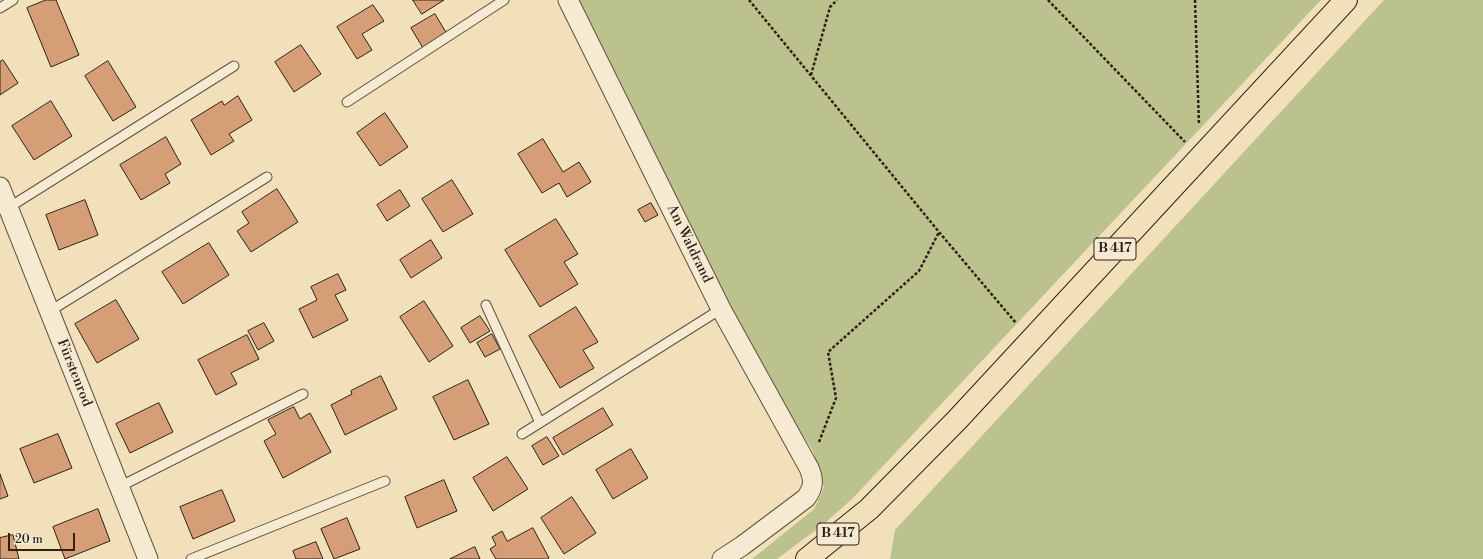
<!DOCTYPE html>
<html>
<head>
<meta charset="utf-8">
<style>
  body { margin:0 }
  #map { position:relative; width:1483px; height:559px; overflow:hidden; background:#f1e0ba; font-family:"Libre Bodoni",serif }
  canvas { display:block }
  .scale { position:absolute; left:8px; top:533px; width:67px; height:18px; box-sizing:border-box; border:2px solid #2c2217; border-top:0; padding-left:5px; font-size:12px; line-height:14px; white-space:nowrap; color:#2c2217; -webkit-text-stroke:3px #f6ebd2; paint-order:stroke }
</style>
</head>
<body>
<div id="map">
<canvas width="1483" height="559"></canvas>
<div class="scale">20 m</div>
</div>
<script>
const context = document.querySelector('canvas').getContext('2d');
context.lineJoin = 'round';
function paint(path, color) {
  context.fillStyle = color;
  context.fill(path, 'evenodd');
}
function stroke(path, color, width, dash) {
  context.strokeStyle = color;
  context.lineWidth = width;
  context.lineCap = dash ? 'butt' : 'round';
  context.setLineDash(dash || []);
  context.stroke(path);
}
function label(font, color, halo, rows, align = 'center') {
  context.font = font + ' "Libre Bodoni",serif';
  context.lineWidth = 3.5;
  context.setLineDash([]);
  context.textBaseline = 'middle';
  context.strokeStyle = halo;
  context.fillStyle = color;
  for (const [text, x, y, turn = 0] of rows) {
    context.save();
    context.translate(x, y);
    context.rotate((+turn || 0) * Math.PI / 180);
    context.textAlign = isNaN(turn) ? turn : align;
    if (halo) context.strokeText(text, 0, 0);
    context.fillText(text, 0, 0);
    context.restore();
  }
}
const green = new Path2D(`
  M575,0H1321L852,499L824,524L777,559H752L814,509L824,487L813,451L772,386L727,304Z
  M1384,0H1483V559H890L895,530Z`);
const building = new Path2D(`
  M46,0H56L79,55L51,67L27,8Z
  M413,0H444L422,14Z
  M373,5L384,21L362,34L372,50L357,59L337,27Z
  M435,14L447,34L423,48L411,28Z
  M301,45L321,74L294,92L275,62Z
  M3,60L18,83L0,95V62Z
  M108,61L136,107L113,121L85,76Z
  M238,96L252,120L229,134L234,141L211,155L191,120L222,101L224,105Z
  M51,101L72,136L34,160L12,126Z
  M385,113L408,147L380,166L357,133Z
  M166,137L181,164L165,174L170,183L141,200L120,165Z
  M543,139L563,172L579,162L591,182L567,197L559,183L542,193L518,154Z
  M452,180L473,214L443,232L422,199Z
  M277,189L298,222L251,252L237,231L249,223L242,212Z
  M400,190L410,206L387,221L377,205Z
  M85,200L98,235L59,250L46,215Z
  M651,203L658,215L645,222L638,210Z
  M556,219L578,254L564,262L578,284L540,307L505,250Z
  M431,240L442,258L411,278L400,260Z
  M209,243L229,275L183,304L162,272Z
  M338,274L346,290L335,295L348,320L313,338L299,309L317,300L311,287Z
  M116,300L139,339L97,363L75,324Z
  M424,301L453,346L429,362L400,317Z
  M576,307L598,342L583,350L594,368L560,388L529,336Z
  M480,316L490,331L470,343L461,328Z
  M264,323L274,341L258,350L248,331Z
  M492,334L500,349L485,357L477,343Z
  M247,335L259,359L231,373L237,384L216,395L198,360Z
  M381,376L397,409L345,435L331,405L352,394L351,391Z
  M468,380L489,424L454,440L433,397Z
  M159,403L173,432L130,453L116,424Z
  M294,407L300,419L310,413L331,452L283,478L264,441L276,434L268,420Z
  M603,408L613,425L563,455L553,438Z
  M58,434L72,468L34,483L20,449Z
  M547,437L559,456L543,465L532,446Z
  M631,449L648,478L613,499L596,470Z
  M507,457L528,489L493,511L473,478Z
  M0,474L8,496L0,499Z
  M444,480L457,511L417,528L405,497Z
  M222,490L235,521L193,539L180,507Z
  M572,497L596,533L564,554L541,518Z
  M98,509L110,541L65,559L53,527Z
  M347,518L360,549L334,559L321,529Z
  M533,528L549,558L547,559H496L490,549L496,545L492,537L502,531L507,541Z
  M13,535L19,559H0V538Z
  M316,542L323,559H296L293,551Z
  M475,547L480,559H450Z`);
const path = new Path2D(`
  M749,0L939,232L1016,323
  M1048,0L1185,142
  M1195,0L1199,125
  M811,75L830,7L837,0
  M819,442L836,398L828,352L919,271L939,232`);
const service = new Path2D(`
  M0,8L13,0
  M347,102L504,0
  M8,208L234,66
  M486,305L540,423
  M50,311L267,177
  M522,434L721,309
  M119,487L303,394
  M191,559L385,481`);
const minor = new Path2D(`
  M568,0L721,309L809,468C814,480 814,487 806,498L742,546L722,559
  M0,187L148,559`);
const primary = new Path2D(`
  M807,559L869,509L957,420L1346,0`);
const shields = [
  [1115,249,42],
  [838,534,42]
];
const shieldNames = [
  ["B 417",1115,249],
  ["B 417",838,534]
];
const streetNames = [
  ["Am Waldrand",689,244,64],
  ["Fürstenrod",74,373,68]
];
paint(green, '#bcc28e');
paint(building, '#d59e77');
stroke(building, '#2c2217', 1);
stroke(service, '#5d5240', 11);
stroke(minor, '#5d5240', 21);
stroke(primary, '#2c2217', 24);
stroke(path, '#2c2217', 2.5, [3, 2]);
stroke(service, '#f6ebd2', 9);
stroke(minor, '#f6ebd2', 19);
stroke(primary, '#f1e0ba', 22);
for (const [x, y, w] of shields) {
  const box = new Path2D();
  box.roundRect(x - w / 2, y - 11, w, 22, 3);
  context.fillStyle = '#f6ebd2';
  context.fill(box);
  stroke(box, '#2c2217', 1);
}
label('bold 13px', '#2c2217', null, shieldNames);
label('14px', '#2c2217', '#f6ebd2', streetNames);
</script>
</body>
</html>
